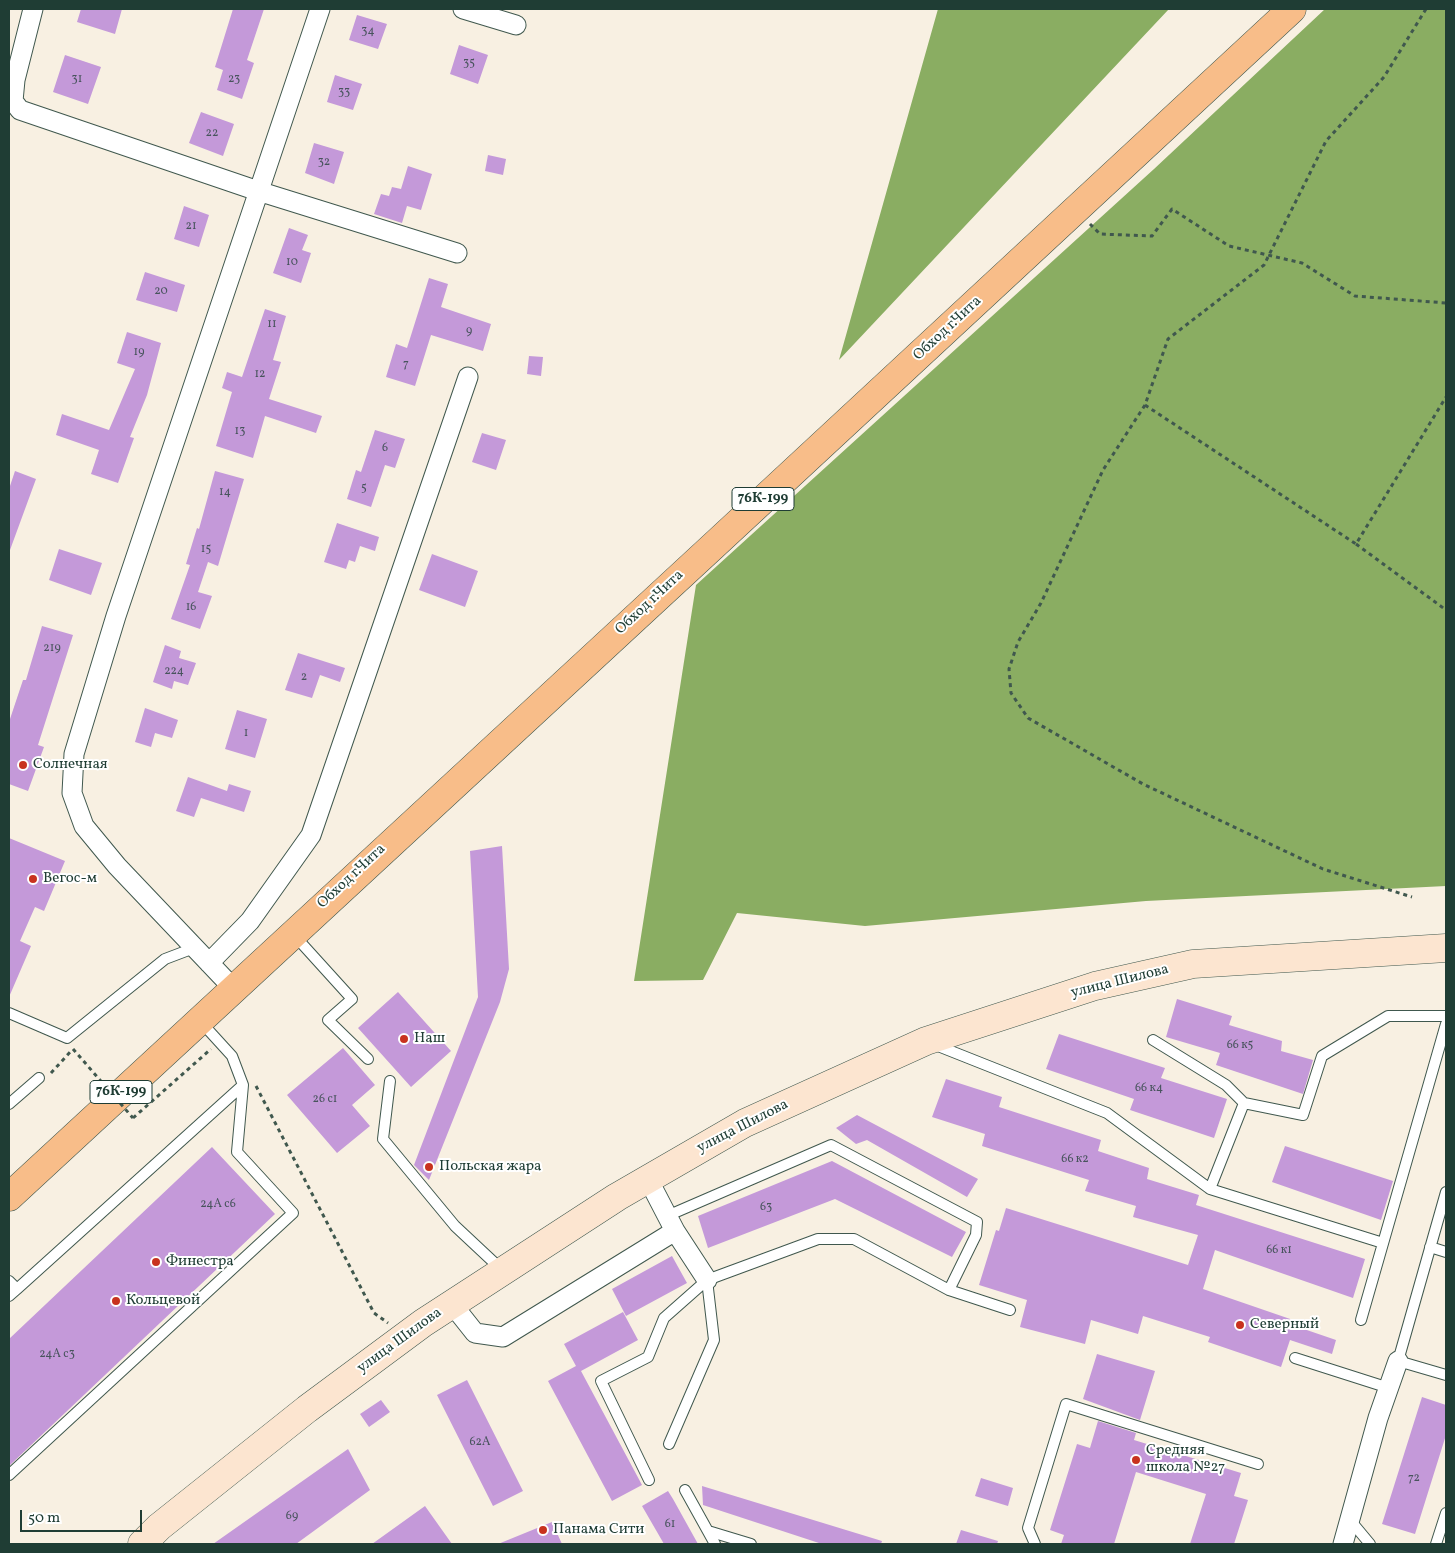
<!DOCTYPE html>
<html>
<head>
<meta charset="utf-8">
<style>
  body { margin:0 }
  #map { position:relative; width:1455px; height:1553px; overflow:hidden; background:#f8f0e2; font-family:Vollkorn,serif }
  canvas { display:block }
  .frame { position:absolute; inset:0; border:10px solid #1f3d34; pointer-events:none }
  .scale { position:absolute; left:20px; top:1510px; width:122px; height:22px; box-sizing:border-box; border:2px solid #1f3d34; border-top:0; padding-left:6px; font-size:15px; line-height:18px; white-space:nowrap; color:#1f3d34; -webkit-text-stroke:4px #fff; paint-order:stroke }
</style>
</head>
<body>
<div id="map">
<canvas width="1455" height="1553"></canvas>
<div class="frame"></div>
<div class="scale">50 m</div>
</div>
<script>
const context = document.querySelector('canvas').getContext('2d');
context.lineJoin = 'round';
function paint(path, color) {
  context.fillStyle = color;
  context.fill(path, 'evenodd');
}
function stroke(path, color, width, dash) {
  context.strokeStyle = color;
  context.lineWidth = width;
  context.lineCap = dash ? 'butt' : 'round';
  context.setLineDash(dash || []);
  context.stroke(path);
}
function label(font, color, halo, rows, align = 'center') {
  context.font = font + ' Vollkorn,serif';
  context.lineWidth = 4;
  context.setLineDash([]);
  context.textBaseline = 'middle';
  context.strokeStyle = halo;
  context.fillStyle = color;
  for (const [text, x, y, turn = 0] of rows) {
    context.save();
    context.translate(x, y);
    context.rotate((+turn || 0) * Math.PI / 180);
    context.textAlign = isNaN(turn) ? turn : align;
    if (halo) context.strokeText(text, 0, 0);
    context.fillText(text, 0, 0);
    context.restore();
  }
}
const forest = new Path2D(`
  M938,9H1169L839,360Z
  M1325,9H1446V886L1146,901L865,926L737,913L703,980L634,981L696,585L1154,169Z`);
const building = new Path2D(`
  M81,9H122L115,34L77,22Z
  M233,9H264L247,60L254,63L242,99L217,90L223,70L215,67Z
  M357,15L387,24L378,49L349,40Z
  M459,45L488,55L478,84L450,74Z
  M65,55L101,67L88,104L53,92Z
  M335,75L362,84L353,110L327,102Z
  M201,112L234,124L223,156L189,143Z
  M314,143L344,152L334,184L305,173Z
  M488,155L506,159L503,175L485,171Z
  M408,166L432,174L421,210L407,206L402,223L374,214L381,194L389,196L392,187L401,189Z
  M184,206L209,215L199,247L174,239Z
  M289,228L308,235L302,250L311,253L301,283L273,273Z
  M145,272L185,285L177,312L136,300Z
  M429,278L448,284L441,307L491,324L483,351L431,335L415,386L386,377L396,344L407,348Z
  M265,309L286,316L273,360L281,362L269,399L322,416L316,433L265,416L253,458L216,446L232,392L222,388L227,372L242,377Z
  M127,332L161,343L147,395L130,437L134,438L118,483L91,474L99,450L56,435L62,414L109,430L135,369L117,363Z
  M529,356L543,357L541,376L527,374Z
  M375,430L405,439L395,468L385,465L371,507L347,499L356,470L361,472Z
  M482,433L506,440L496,470L472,462Z
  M15,471L36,479L10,550L9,489Z
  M215,471L244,479L218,566L208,562L198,592L212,596L200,629L171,619L190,565L186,564L197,528L199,529Z
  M337,523L379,537L375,551L360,546L355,562L349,560L346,569L324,562Z
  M59,549L102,563L91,595L49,580Z
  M432,554L478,571L465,607L419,590Z
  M42,626L73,635L38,745L44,747L28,791L9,784V722L23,680H26Z
  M165,645L181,651L179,658L196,663L188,685L174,681L172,689L153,682Z
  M298,653L345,668L340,682L320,675L312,698L285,690Z
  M145,708L178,720L172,738L155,733L151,747L135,742Z
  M237,710L267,719L255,758L225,749Z
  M188,777L227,791L229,784L251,791L244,812L201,798L194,817L176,811Z
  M9,838L65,861L44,911L35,907L20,941L31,946L9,997Z
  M502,846L509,969L500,1002L429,1180L414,1165L478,997L470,851Z
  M398,992L451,1051L411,1087L358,1028Z
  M1177,999L1232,1016L1229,1025L1282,1041L1281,1051L1313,1060L1303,1094L1216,1065L1220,1053L1166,1037Z
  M1059,1034L1165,1068L1161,1078L1227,1099L1214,1138L1130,1110L1134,1099L1046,1069Z
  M343,1048L375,1085L352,1105L370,1126L337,1153L287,1095Z
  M946,1079L1002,1097L999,1107L1101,1140L1098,1151L1149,1168L1147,1179L1199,1195L1196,1205L1365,1259L1353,1298L1215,1250L1203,1289L1296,1321L1295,1326L1336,1340L1332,1354L1290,1340L1281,1367L1208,1342L1210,1337L1143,1316L1138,1334L1091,1320L1085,1344L1020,1327L1027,1300L979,1285L996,1230L999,1231L1006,1208L1188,1265L1198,1235L1133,1217L1136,1206L1085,1191L1089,1180L982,1146L985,1134L932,1117Z
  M857,1115L978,1179L967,1197L867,1140L856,1144L836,1128Z
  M1285,1146L1393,1181L1381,1220L1272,1182Z
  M212,1147L275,1214L9,1466V1339Z
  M832,1161L966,1232L952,1257L835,1199L708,1248L698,1216Z
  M672,1256L687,1283L626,1316L612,1289Z
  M623,1312L638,1340L581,1371L642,1485L612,1501L548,1381L576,1366L564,1344Z
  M1097,1354L1155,1371L1140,1420L1083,1399Z
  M467,1380L523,1491L493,1506L437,1395Z
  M1422,1397L1446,1405V1435L1415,1534L1382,1524Z
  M381,1400L390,1412L369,1427L360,1414Z
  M1098,1421L1136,1433L1134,1440L1241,1473L1234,1496L1248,1500L1234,1544H1190L1206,1494L1136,1472L1114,1544H1061L1064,1535L1050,1530L1077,1444L1090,1448Z
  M348,1449L370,1490L296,1544H213Z
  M981,1478L1013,1488L1008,1506L975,1496Z
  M702,1486L882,1541L881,1544H822L703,1505Z
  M668,1491L673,1499L698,1544H664L642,1506Z
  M425,1506L452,1544H372Z
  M552,1522L562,1544H498Z
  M961,1530L998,1541L997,1544H956Z`);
const path = new Path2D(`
  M1426,9L1384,77L1326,141L1264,265L1168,339L1145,405L1356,544L1446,397
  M1090,224L1100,234L1152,236L1172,209L1229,246L1302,263L1355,296L1446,303
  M1145,405L1103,470L1041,603L1018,642L1009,669L1011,693L1028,718L1143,784L1323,869L1412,897
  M1356,544L1446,610
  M51,1073L72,1050
  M256,1086L374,1313L388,1323
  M133,1118L211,1049`);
const lane = new Path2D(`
  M294,935L352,999L328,1020L368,1059
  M9,1013L67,1038L165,959L194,948
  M1153,1040L1226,1085L1244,1103
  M933,1044L1107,1113L1210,1189L1383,1243
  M390,1081L383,1139L455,1226L502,1270
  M9,1104L39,1078
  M1210,1189L1244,1103L1303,1115L1322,1056L1388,1016H1446
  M1446,1192L1398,1361L1446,1375
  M667,1216L831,1145L977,1222L976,1235L949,1290
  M1430,1247L1446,1252
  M9,1281L17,1289L243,1085
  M9,1296L17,1289
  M1361,1320L1446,1024
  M1295,1358L1389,1388
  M669,1444L714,1340L707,1280
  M9,1475L293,1213L237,1152L243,1085L232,1056L201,1022
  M649,1480L601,1381L648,1357L664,1318L707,1280L818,1239H854L949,1290L1010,1310
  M685,1490L715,1544
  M1350,1520L1370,1544
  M708,1531L751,1544
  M1035,1544L1028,1528L1066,1404L1258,1464
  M1436,1544L1446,1513`);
const street = new Path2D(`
  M33,9L15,80L13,101L20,110L258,191L457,253
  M463,9L516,25
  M209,963L250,921L311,835L468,377
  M232,987L117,866L84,826L72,793L74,754L116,616L320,9
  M648,1179L675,1231L707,1280
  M452,1304L475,1333L503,1337L675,1231
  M1343,1544L1378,1418L1398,1361`);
const secondary = new Path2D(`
  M142,1544L159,1527L307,1409L423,1323L617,1197L745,1123L926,1041L1095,986L1193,964L1446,948`);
const highway = new Path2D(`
  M9,1197C435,799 867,408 1292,9`);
const pathBridge = new Path2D(`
  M73,1049L133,1118`);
const markers = [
  [23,765,5,"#c8321e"],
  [33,879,5,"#c8321e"],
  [404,1039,5,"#c8321e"],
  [429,1167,5,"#c8321e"],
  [156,1262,5,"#c8321e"],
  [116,1301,5,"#c8321e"],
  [1240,1325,5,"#c8321e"],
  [1136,1460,5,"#c8321e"],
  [543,1530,5,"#c8321e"]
];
const numberNames = [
  ["34",368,32],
  ["35",469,64],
  ["31",77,80],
  ["23",234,80],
  ["33",344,93],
  ["22",212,134],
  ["32",324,163],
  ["21",191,227],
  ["10",292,263],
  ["20",161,292],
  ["11",272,325],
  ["9",469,332],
  ["19",139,353],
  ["7",406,365],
  ["12",260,375],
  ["13",240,432],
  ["6",385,449],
  ["5",364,489],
  ["14",225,493],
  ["15",206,550],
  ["16",191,608],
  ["219",52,649],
  ["224",174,672],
  ["2",304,678],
  ["1",246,734],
  ["66 к5",1240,1046],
  ["66 к4",1149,1089],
  ["26 с1",325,1100],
  ["66 к2",1075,1160],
  ["24А с6",218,1205],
  ["63",766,1208],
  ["66 к1",1279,1251],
  ["24А с3",57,1355],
  ["62А",480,1443],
  ["72",1414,1479],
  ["69",292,1517],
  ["61",670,1525]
];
const shields = [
  [763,499,62],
  [121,1092,62]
];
const shieldNames = [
  ["76К-199",763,499],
  ["76К-199",121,1092]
];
const streetNames = [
  ["Обход г.Чита",948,329,-43],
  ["Обход г.Чита",650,603,-43],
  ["Обход г.Чита",352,877,-43],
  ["улица Шилова",1120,982,-14],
  ["улица Шилова",743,1127,-27],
  ["улица Шилова",400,1341,-36]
];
const poiNames = [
  ["Солнечная",33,765],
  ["Вегос-м",43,879],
  ["Наш",414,1039],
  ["Польская жара",439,1167],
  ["Финестра",166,1262],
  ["Кольцевой",126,1301],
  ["Северный",1250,1325],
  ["Средняя",1146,1451],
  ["школа №27",1146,1468],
  ["Панама Сити",553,1530]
];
paint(forest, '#8aad62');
paint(building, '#c499d9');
stroke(lane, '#40584e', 12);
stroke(street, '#40584e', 21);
stroke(secondary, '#40584e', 29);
stroke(highway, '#40584e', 29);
stroke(path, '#40584e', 3, [4, 4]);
stroke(lane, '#fff', 10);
stroke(street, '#fff', 19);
stroke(secondary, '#fce5d0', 28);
stroke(highway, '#f8bd89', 28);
stroke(pathBridge, '#40584e', 3, [4, 4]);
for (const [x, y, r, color] of markers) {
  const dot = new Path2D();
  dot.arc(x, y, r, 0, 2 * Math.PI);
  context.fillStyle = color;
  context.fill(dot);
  stroke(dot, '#fff', 2);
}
label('12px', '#48545d', null, numberNames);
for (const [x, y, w] of shields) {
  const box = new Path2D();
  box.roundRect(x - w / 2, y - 11.5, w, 23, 4);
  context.fillStyle = '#fff';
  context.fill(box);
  stroke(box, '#1f3d34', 1);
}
label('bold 14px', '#1f3d34', null, shieldNames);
label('15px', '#1f3d34', '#fff', streetNames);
label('15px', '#1f3d34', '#fff', poiNames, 'left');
</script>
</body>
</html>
